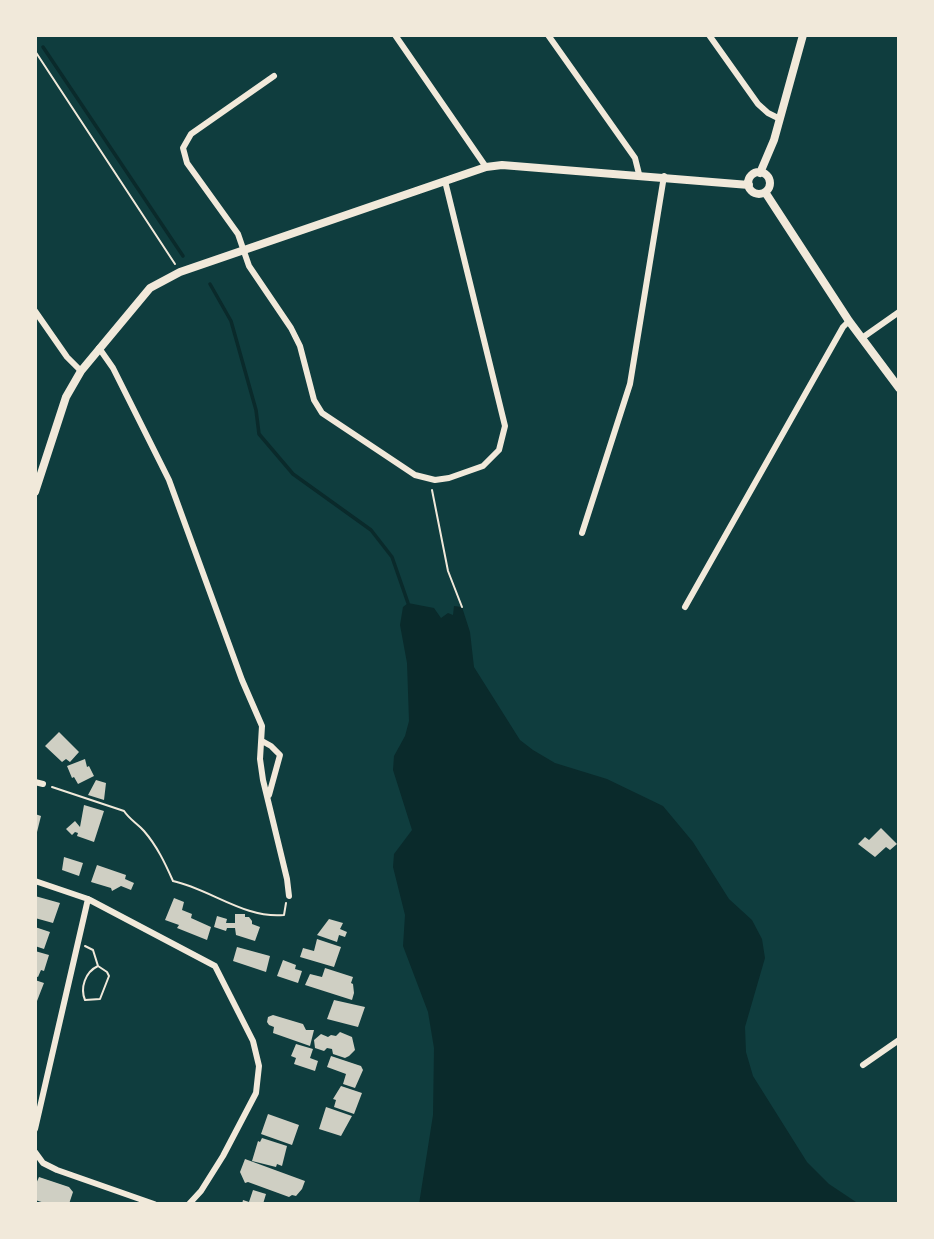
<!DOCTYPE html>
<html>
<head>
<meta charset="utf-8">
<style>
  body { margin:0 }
  #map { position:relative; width:934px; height:1239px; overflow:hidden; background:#0f3d3e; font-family:"Varela Round",sans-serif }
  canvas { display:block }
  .frame { position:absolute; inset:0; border:37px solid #f1e9da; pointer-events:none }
</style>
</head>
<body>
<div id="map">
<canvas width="934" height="1239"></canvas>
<div class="frame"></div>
</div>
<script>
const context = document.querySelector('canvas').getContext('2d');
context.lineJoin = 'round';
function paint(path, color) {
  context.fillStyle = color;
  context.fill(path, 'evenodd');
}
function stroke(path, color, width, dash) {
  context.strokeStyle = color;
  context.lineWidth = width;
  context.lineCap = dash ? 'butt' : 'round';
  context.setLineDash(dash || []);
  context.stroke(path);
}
const water = new Path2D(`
  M408,603L434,608L441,618L448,613L453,615L454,606L462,607L470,632L474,667L520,740L533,750L555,763L607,779L663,806L693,842L729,899L752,920L762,939L765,958L745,1027L746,1052L753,1076L807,1162L829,1184L859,1204H419L433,1115L434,1048L428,1012L403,946L405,915L393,867L394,854L412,830L393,770L394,756L405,736L409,721L407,663L400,625L403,607Z`);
const stream = new Path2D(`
  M43,47L183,256
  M210,284L231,321L256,410L259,434L293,474L371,530L392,557L408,603`);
const building = new Path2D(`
  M59,732L79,752L70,762L66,759L62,762L45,746Z
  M85,759L87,767L89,766L94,776L78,784L74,777L72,778L67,766Z
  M96,780L106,783L104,800L88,795Z
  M84,805L104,811L94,842L77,836L78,833L75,832L72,835L66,829L75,821L80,827Z
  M35,814L41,816L36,836H35Z
  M881,828L897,844L890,850L886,847L875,857L858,844L865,837L869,840Z
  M64,857L83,863L79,876L62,870Z
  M97,865L126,875L125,879L134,883L131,890L121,886L112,891L111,888L91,882Z
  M35,896L60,903L53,923L35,918Z
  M174,898L184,902L182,910L192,914L191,918L211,927L207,940L177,928L179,925L165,920Z
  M235,914H245V917H249L252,921V924L260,927L255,941L236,935L235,928H227L226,931L214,927L217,916L227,919L226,923H235Z
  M329,919L343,923L340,929L347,932L345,937L339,935L337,942L317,935Z
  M35,927L50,932L44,949L35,946Z
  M317,939L341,947L334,967L300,957L303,948L314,951Z
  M237,947L270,956L266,972L233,961Z
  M35,951L49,955L44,971L41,970L38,977L35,976Z
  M283,960L296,965L295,969L302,971L298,983L277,976Z
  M325,968L353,977L351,983L353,984L354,993L352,1000L305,985L310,974L322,977Z
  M35,980L44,983L37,1001L35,1000Z
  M334,1000L365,1007L358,1027L327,1019Z
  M273,1015L303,1024L306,1030H314L310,1046L273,1033L274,1027L269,1025L267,1022L268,1017Z
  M340,1032L352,1037L355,1050L349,1056L345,1058L333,1054L332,1049L327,1048L324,1051L315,1048L314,1040L321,1034L328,1037L331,1035L336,1036Z
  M296,1044L313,1049L310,1058L318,1061L315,1071L294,1064L296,1058L291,1056Z
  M331,1056L361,1066L363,1070L355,1088L343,1084L346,1074L327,1067Z
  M341,1086L362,1093L354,1114L334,1107L336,1100L333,1099Z
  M326,1107L352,1116L341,1136L319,1129Z
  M268,1114L299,1125L292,1145L261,1134Z
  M262,1138L287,1146L282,1166L277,1164L276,1167L252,1161L258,1141L260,1142Z
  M245,1159L305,1181L302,1189L296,1196L292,1195L289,1197L248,1182L245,1183L240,1172Z
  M39,1177L69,1187L73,1192L69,1204H48L35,1200V1186Z
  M253,1190L266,1194L263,1204H242L243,1200L249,1202Z`);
const path = new Path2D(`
  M35,51L175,264
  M432,490L448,571L462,607
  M52,787L124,811C130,820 137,823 144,831C157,846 165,863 173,881C210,889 245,919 284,915L286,903
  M85,946L93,950L98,966L107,972L109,976L100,999L85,1000C80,988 85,972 98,966`);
const minor = new Path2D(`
  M395,35L486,167
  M548,35L635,158L639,174
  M709,35L758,104L768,113L780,119
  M274,76L191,134L183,148L187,163L238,234L249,266L291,328L300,346L314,400L322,413L415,475L435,480L449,478L483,466L499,450L505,426L445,181
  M35,311L67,357L81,371
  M862,338L899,312
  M99,348L113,368L169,480L242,680L262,726L260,759L263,780L287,879L289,896
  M582,533L630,384L664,176
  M685,607L843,327L849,321
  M262,741L271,746L280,755L269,795
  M35,782L43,784
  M35,881L88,899L215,966L253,1041L259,1066L256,1093L223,1156L201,1191L189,1204
  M863,1065L899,1040
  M35,1129L88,899
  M35,1152L43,1163L57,1170L154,1204`);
const tertiary = new Path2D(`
  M748 183a11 11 0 1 1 22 0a11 11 0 1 1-22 0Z
  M760,173L774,140L803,35
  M765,192L849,321L899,388
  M35,492L66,397L81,371L150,288L180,272L486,167L502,165L749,185`);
paint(water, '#0a2a2b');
stroke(stream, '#0a2a2b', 3.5);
paint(building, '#cfcfc3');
stroke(path, '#f1e9da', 2);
stroke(minor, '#f1e9da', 6);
stroke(tertiary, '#f1e9da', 8);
</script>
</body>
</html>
